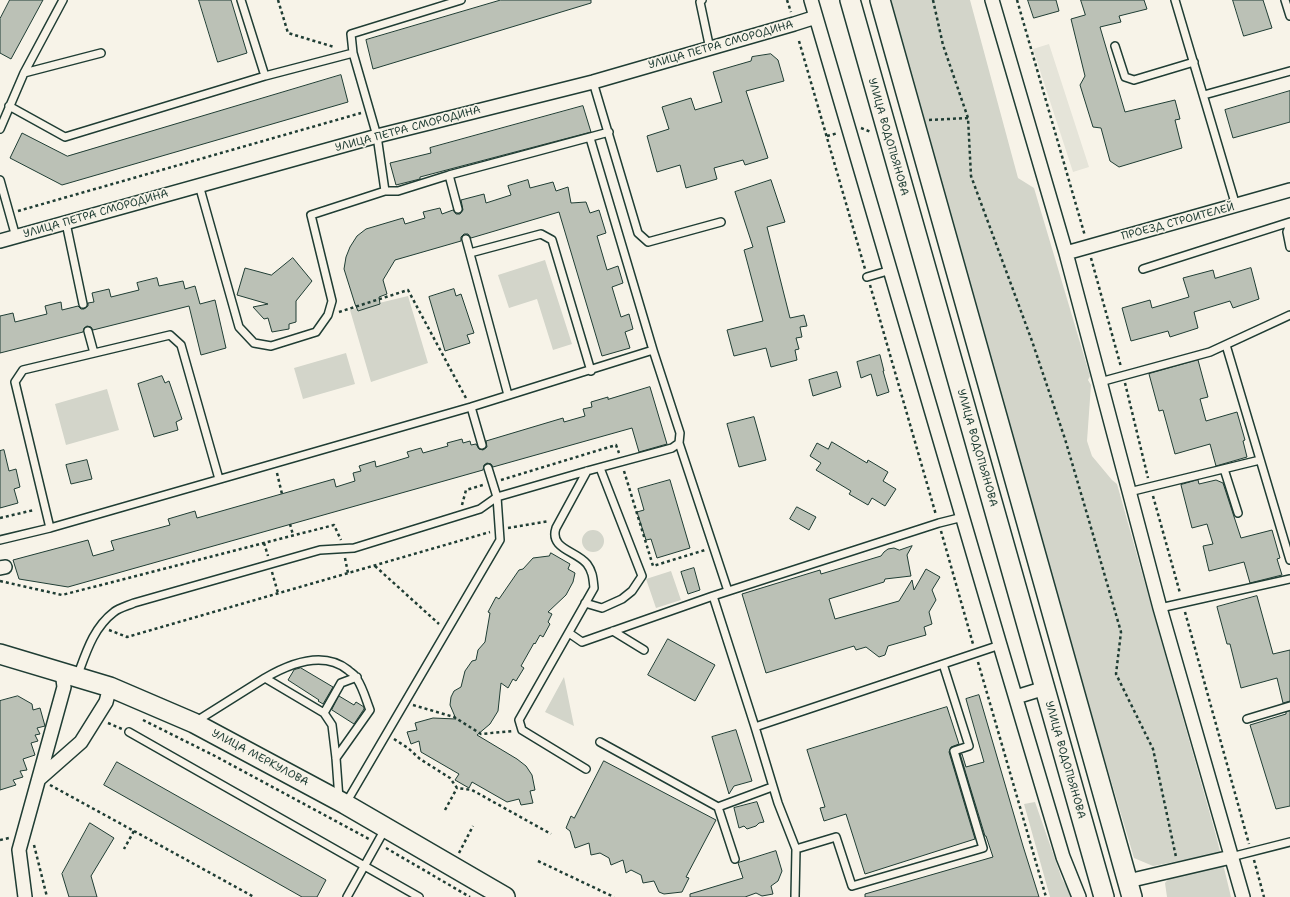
<!DOCTYPE html>
<html>
<head>
<meta charset="utf-8">
<style>
  body { margin:0 }
  canvas { display:block; background:#f7f3e8 }
</style>
</head>
<body>
<canvas width="1290" height="897"></canvas>
<script>
const context = document.querySelector('canvas').getContext('2d');
context.lineJoin = 'round';
function paint(path, color) {
  context.fillStyle = color;
  context.fill(path, 'evenodd');
}
function stroke(path, color, width, dash) {
  context.strokeStyle = color;
  context.lineWidth = width;
  context.lineCap = dash ? 'butt' : 'round';
  context.setLineDash(dash || []);
  context.stroke(path);
}
function label(font, color, halo, rows, align = 'center') {
  context.font = font + ' "Shantell Sans",sans-serif';
  context.lineWidth = 3.5;
  context.setLineDash([]);
  context.textBaseline = 'middle';
  context.strokeStyle = halo;
  context.fillStyle = color;
  for (const [text, x, y, turn = 0] of rows) {
    context.save();
    context.translate(x, y);
    context.rotate((+turn || 0) * Math.PI / 180);
    context.textAlign = isNaN(turn) ? turn : align;
    if (halo) context.strokeText(text, 0, 0);
    context.fillText(text, 0, 0);
    context.restore();
  }
}
const built = new Path2D(`
  M1049,44L1089,167L1073,172L1033,49Z`);
const green = new Path2D(`
  M889,0H970L1018,178L1034,188L1090,376L1088,380L1091,385L1087,441L1092,456L1112,480L1117,484L1217,839L1231,897H1167L1165,883L1184,860L1153,866L1134,858L1099,740Z
  M545,260L572,344L553,350L537,299L509,308L498,275Z
  M408,296L428,363L371,382L350,310Z
  M346,353L355,384L303,399L294,368Z
  M107,389L119,430L66,445L55,404Z
  M582 541a11 11 0 1 1 22 0a11 11 0 1 1-22 0Z
  M671,571L681,600L656,608L646,579Z
  M564,677L574,726L545,712Z
  M1035,802L1062,879L1073,897H1050L1024,804Z`);
const building = new Path2D(`
  M10,0H43L11,59L0,53V19Z
  M199,0H231L247,53L218,62Z
  M501,0H591V3L373,69L366,40Z
  M1028,0H1056L1059,11L1034,18Z
  M1081,0H1144L1147,9L1119,16L1121,22L1100,27L1125,112L1175,100L1180,119L1175,120L1182,148L1119,167L1110,161L1101,128L1093,127L1080,85L1085,76L1071,19L1085,15Z
  M1233,0H1263L1272,28L1244,36Z
  M771,54L778,60L784,81L746,91L768,158L745,165L743,160L714,168L717,179L686,188L680,165L657,172L647,136L669,129L662,107L691,98L695,110L722,102L713,72L751,61L752,57Z
  M341,75L348,102L62,185L10,158L22,133L67,156Z
  M1290,91V122L1233,138L1225,110Z
  M583,106L591,132L420,177V179L396,185L390,163L431,153L430,148Z
  M528,180L530,188L553,182L556,191L568,187L571,203L586,202L590,213L599,210L606,233L597,236L607,270L618,266L623,283L612,287L621,317L629,314L633,329L625,332L630,348L602,356L559,212L471,238L468,234H464L461,237V241L395,260L383,280L387,294L379,297L380,304L358,311L355,304L344,269L346,257L350,247L357,236L366,229L403,218L405,224L425,218L423,212L440,208L442,214L453,210L456,214H460L463,210L461,200L484,194L486,203L511,195L508,186Z
  M771,180L785,222L767,227L790,318L804,315L807,326L800,327L802,337L796,338L799,349L795,350L797,360L771,367L766,348L734,356L727,330L763,321L744,250L753,247L735,192Z
  M293,258L312,281L296,301V322L289,324V329L272,332L268,318L264,319L253,307L268,304L237,295L245,268L271,275Z
  M1251,268L1259,299L1233,308L1230,301L1194,312L1198,328L1170,337L1168,331L1131,341L1122,308L1150,300L1152,308L1189,297L1183,278L1213,270L1215,278Z
  M157,278L159,286L183,281L185,289L195,286L200,304L215,300L226,348L201,355L189,306L93,330L91,327L87,326L84,328L83,332L0,353V316L13,313L15,322L47,314L45,306L61,302L62,310L78,306L81,309H84L88,306V303L94,302L92,293L109,289L111,297L139,290L137,283Z
  M454,289L456,296L461,294L474,333L467,335L470,343L445,351L429,297Z
  M880,355L884,371H883L889,392L877,396L871,374L861,378L857,362Z
  M1198,360L1208,397L1200,399L1206,421L1237,412L1245,440L1243,441L1247,457L1216,466L1210,444L1175,454L1163,410L1159,411L1149,374Z
  M837,372L841,387L813,396L809,380Z
  M162,376L165,383L169,381L182,419L176,422L178,430L154,437L138,384Z
  M650,387L667,444L639,452L632,428L493,467L491,464L487,463L484,465L483,470L68,587L19,579L13,560L88,540L93,556L114,550L111,541L170,525L168,519L195,511L197,518L334,479L336,487L355,481L353,473L361,471L359,466L375,461L376,467L386,464L409,457L407,452L421,448L423,453L448,446L447,443L462,439L463,443L470,441L471,445L476,444L479,449L483,450L487,447L486,441L563,418L564,422L585,416L583,409L592,407L591,402L608,397V399Z
  M754,417L766,460L739,467L727,424Z
  M832,442L867,463L868,460L888,472L883,481L896,489L885,506L872,498L868,505L849,494L851,491L816,470L821,463L810,456L817,443L828,449Z
  M4,450L9,471L16,469L20,487L14,489L18,503L0,508V451Z
  M87,460L92,479L71,484L66,465Z
  M670,480L690,548L657,558L651,539L646,540L637,512L644,510L638,489Z
  M1198,480L1199,484L1216,480L1223,483L1241,538L1272,530L1280,558L1277,559L1282,575L1250,583L1244,562L1209,571L1203,546L1213,544L1207,524L1192,528L1181,485Z
  M797,507L816,517L809,530L790,519Z
  M912,546L907,555L911,576L885,579L884,582L829,599L835,619L899,601L912,580L914,590L926,569L940,577L932,590L936,600L929,612L932,624L924,627L926,635L888,646L885,655L879,657L866,647L856,650L854,646L766,673L742,594L820,570L821,574L881,556L884,552L888,549L894,548L899,550Z
  M551,553L570,564L568,569L575,573L573,582L566,595L548,612L552,614L548,622L550,624L543,637L540,635L535,644L534,643L521,666L524,668L516,681L513,679L508,688L501,683L498,711L490,724L477,735L517,759L526,766L532,775L535,790L530,791L533,803L521,805L519,799L507,802L472,782L469,788L455,780L459,774L421,752L419,741L411,744L407,732L417,730L415,723L433,718L456,719L450,705L451,697L454,691L461,687L465,671L472,661L476,660L478,650L485,642L490,613L488,612L496,597L499,599L519,570L523,569L533,558L549,556Z
  M694,568L700,590L688,594L681,572Z
  M1257,596L1273,654L1290,650V701L1283,703L1277,678L1241,688L1230,644H1227L1217,607Z
  M668,639L715,665L695,701L648,675Z
  M301,668L333,687L323,704L318,701L319,700L288,680L294,670Z
  M979,695L1023,846L1039,897H865V894L993,857L986,836H985L960,754H962L966,767L984,762L966,699Z
  M18,696L32,704L33,710L40,708L45,726L37,728L40,734L35,735L38,741L31,743L35,755L23,759L27,770L20,771L23,777L13,780L16,785L0,790V701Z
  M339,696L354,705L356,702L364,707V709L354,724L332,710Z
  M947,707L959,744L951,747L949,752L975,839L865,874L846,814L824,821L820,808L825,807L807,750Z
  M1290,711V806L1276,809L1250,725L1286,714V712Z
  M736,730L752,781L734,786L729,794L712,737Z
  M604,761L716,820L686,877L689,878L682,892L664,894L659,892L654,881L643,883L641,875L631,870L626,873L623,860L611,865L609,858L600,853L591,855L589,843L575,848L570,831L566,828L571,816L574,818Z
  M117,762L326,880L317,897H302L104,785Z
  M757,802L764,822L759,823L756,826L747,829L744,826L739,828L734,808Z
  M90,823L114,838L91,876L97,897H69L62,874Z
  M776,851L782,871L778,881L771,886L773,894L762,896L756,893L745,897H690V894L743,878L738,863Z`);
const path = new Path2D(`
  M278,0L288,33L334,47
  M787,0L791,12
  M933,0L943,45L968,118L971,176L1032,341L1065,439L1092,531L1121,632L1116,674L1153,749L1176,857
  M1017,0L1085,236
  M799,41L865,269
  M929,120L968,118
  M861,128L871,132
  M827,136L838,133
  M18,211L361,113
  M1091,258L1121,367
  M870,285L936,515
  M339,312L408,290L467,400
  M1125,383L1148,478
  M624,471L653,566L705,550
  M277,473L282,494
  M501,480L616,445L619,453
  M1153,496L1180,593
  M462,505L466,490L483,485
  M0,518L34,510
  M290,524L293,535
  M508,528L549,521
  M941,531L973,644
  M264,543L268,556
  M345,558L348,573
  M375,566L439,624
  M272,572L278,593
  M0,581L62,595L334,525L341,540
  M1185,612L1249,844
  M109,630L127,637L490,532
  M978,662L1046,897
  M413,705L454,717L481,734L513,731
  M143,720L215,756L369,839
  M108,723L122,729
  M394,739L408,748L420,759L450,778L457,788L472,790L551,834
  M50,785L134,831L124,849
  M445,810L457,788
  M134,831L254,897
  M0,840L9,838
  M34,845L47,897
  M386,848L470,897
  M459,853L473,826
  M1254,860L1264,897
  M538,861L614,897`);
const lane = new Path2D(`
  M241,0L265,76
  M702,0L700,2L710,49
  M1175,0L1236,206
  M1285,0L1290,16
  M1115,46L1125,77L1134,80L1194,62
  M353,53L351,34L461,0
  M24,73L101,53
  M593,82L638,233L648,242L721,222
  M1204,95L1290,71
  M9,106L65,137L265,76L353,53L377,136L385,191L311,215L332,301L328,315L316,332L271,346L254,343L239,327L199,185
  M0,129L24,73L63,0
  M449,175L458,209
  M0,180L16,237
  M385,191H398L449,175L609,132
  M66,223L83,304
  M1290,225L1287,232L1290,247
  M466,239L508,395
  M470,253L541,234L552,240L591,371
  M1143,269L1290,222
  M867,277L891,270
  M88,331L94,353
  M1226,345L1290,560
  M1100,382L1210,352L1290,315
  M471,407L482,445
  M679,443L728,591
  M1224,469L1238,513
  M1129,492L1260,460
  M50,528L471,407L653,350L590,138
  M0,540L50,528L15,382L23,370L170,335L181,345L219,479
  M713,596L755,727
  M585,603L602,608L622,599L632,591L642,576L600,468
  M1160,608L1290,579
  M613,631L644,650
  M569,633L582,642L713,596L939,523L963,517
  M77,677C86,653 93,628 114,612C119,608 127,606 134,603L320,550L354,548L480,509L497,497L587,471L672,448L679,443L680,433L653,350
  M265,678C289,664 323,650 348,670C351,673 356,675 357,679C363,688 366,700 370,710L336,758
  M324,713L341,683L357,677
  M1247,719L1290,706
  M195,722L265,678L324,713L332,725L336,758L339,799
  M129,732L419,897
  M600,742L718,807L772,787
  M586,769L522,730L519,720L594,588C593,579 593,572 587,564C577,551 549,549 556,528L587,471
  M346,803L500,540L497,497L488,468
  M718,807L735,859
  M796,849L836,837L852,886L983,848L954,751L969,746L943,664
  M1231,857L1290,842
  M347,897L385,829
  M795,897L796,849L778,803L755,727L1000,645`);
const street = new Path2D(`
  M811,0L1000,645L1063,857L1079,897
  M992,0L1066,253L1160,608L1243,897
  M0,241L381,135L593,82L794,24L816,17
  M1066,253L1290,190
  M0,568L5,567
  M1016,697L1045,688
  M39,779L81,742L106,702L110,687
  M1128,881L1231,857
  M25,897L19,850L64,687L62,671`);
const secondary = new Path2D(`
  M850,0L1104,897
  M880,0L1132,897
  M0,654L110,687L194,723L345,804L505,897`);
const streetNames = [
  ["УЛИЦА ПЕТРА СМОРОДИНА",721,45,-16],
  ["УЛИЦА ПЕТРА СМОРОДИНА",408,129,-15],
  ["УЛИЦА ВОДОПЬЯНОВА",888,137,74],
  ["УЛИЦА ПЕТРА СМОРОДИНА",96,214,-16],
  ["ПРОЕЗД СТРОИТЕЛЕЙ",1178,222,-15],
  ["УЛИЦА ВОДОПЬЯНОВА",977,448,74],
  ["УЛИЦА МЕРКУЛОВА",260,758,28],
  ["УЛИЦА ВОДОПЬЯНОВА",1065,760,74]
];
paint(built, '#e5e4d9');
paint(green, '#d3d5ca');
paint(building, '#bbc1b6');
stroke(building, '#1f3d34', 1);
stroke(lane, '#1f3d34', 10);
stroke(street, '#1f3d34', 16);
stroke(secondary, '#1f3d34', 22);
stroke(path, '#1f3d34', 2.5, [3, 3]);
stroke(lane, '#f7f3e8', 7);
stroke(street, '#f7f3e8', 13);
stroke(secondary, '#f7f3e8', 19);
label('11px', '#1f3d34', '#f7f3e8', streetNames);
</script>
</body>
</html>
